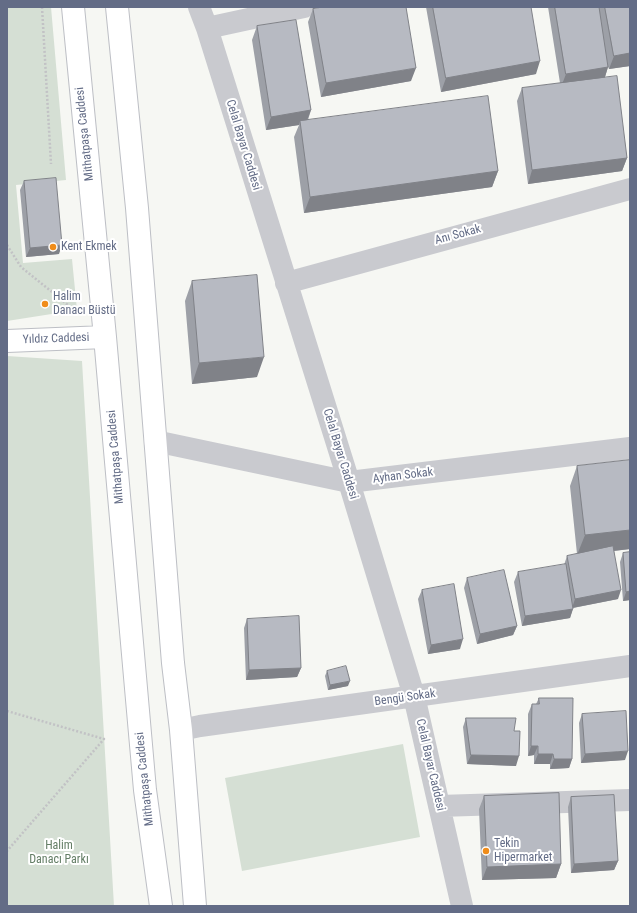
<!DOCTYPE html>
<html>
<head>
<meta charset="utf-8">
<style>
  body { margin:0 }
  #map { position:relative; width:637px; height:913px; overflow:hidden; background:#f6f7f3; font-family:"Roboto Condensed",sans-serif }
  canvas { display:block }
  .frame { position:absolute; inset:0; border:8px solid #636c86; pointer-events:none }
</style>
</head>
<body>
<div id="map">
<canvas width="637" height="913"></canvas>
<div class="frame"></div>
</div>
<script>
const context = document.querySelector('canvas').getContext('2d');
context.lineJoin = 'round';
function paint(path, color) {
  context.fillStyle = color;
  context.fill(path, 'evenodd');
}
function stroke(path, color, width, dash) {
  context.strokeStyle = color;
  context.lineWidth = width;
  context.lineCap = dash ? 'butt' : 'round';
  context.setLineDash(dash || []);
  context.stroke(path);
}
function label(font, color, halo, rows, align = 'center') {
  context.font = font + ' "Roboto Condensed",sans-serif';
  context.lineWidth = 4;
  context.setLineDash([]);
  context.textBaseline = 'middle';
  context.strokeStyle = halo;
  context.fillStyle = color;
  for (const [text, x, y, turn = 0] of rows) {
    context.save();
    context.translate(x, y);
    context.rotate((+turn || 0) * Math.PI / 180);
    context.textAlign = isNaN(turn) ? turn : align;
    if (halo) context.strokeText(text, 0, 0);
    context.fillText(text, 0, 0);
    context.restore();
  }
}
const green = new Path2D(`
  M7,7H51L66,180L16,185L23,263L72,259L77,310L7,321Z
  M7,356L82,361L114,906H7Z
  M403,744L420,837L242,871L225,778Z`);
const path = new Path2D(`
  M42,7L51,164
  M7,245L21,267L68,305L70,312
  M7,711L104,739L7,851`);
const street = new Path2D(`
  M199,7L207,28L349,482L414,696L462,906
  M207,28L304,7
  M286,283L630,189
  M155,441L349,482L630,448
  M181,730L200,726L630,666
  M439,806L630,800`);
const secondary = new Path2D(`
  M73,7L105,337L145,790L161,906
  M117,7L137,208L173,663L181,730L195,906
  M7,341L105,337`);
const wall = new Path2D(`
  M426,7H531L536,74L441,92Z
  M548,7H630V66L609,69L608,67L605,77L627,158L622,171L528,184L517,101L522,88L560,83Z
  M313,9L411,81L321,97L308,22Z
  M257,26L311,110L308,120L498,171L492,187L304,213L294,137L299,125L266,130L252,40Z
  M24,181L59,254L26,257L20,190Z
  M192,281L257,377L192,384L185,301Z
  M630,460V549L614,551L618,599L573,608L570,618L522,626L514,582L518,572L564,565L567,556L577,554L570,486L577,466Z
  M630,552V600L623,601L620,562L623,553Z
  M467,578L517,626L513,635L477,644L464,588Z
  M422,590L460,649L428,654L418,599Z
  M247,619L301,668L297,677L246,680L244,628Z
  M327,671L348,686L328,690L325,676Z
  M539,698L572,759L569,768L550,769V764H534V755L528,756V714L532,704H536Z
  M582,714L625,760L581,763L579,723Z
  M466,718L514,731L516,766L467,764L463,727Z
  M484,796L561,864L556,878L482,880L479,809Z
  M571,797L618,861L614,870L571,873L568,807Z
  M630,800V857L629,804Z`);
const shadedWall = new Path2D(`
  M630,53V66L609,69L614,56Z
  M540,61L536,74L441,92L446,78Z
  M608,67L604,80L561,87L566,74Z
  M416,68L411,81L321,97L326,83Z
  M311,110L306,123L300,121L299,125L266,130L271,117Z
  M627,158L622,171L528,184L532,170Z
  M498,171L492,187L304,213L310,197Z
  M62,245L59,254L26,257L30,248Z
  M264,357L257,377L192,384L199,363Z
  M630,530V549L577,555L585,535Z
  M621,590L618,599L572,608L575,599Z
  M630,591V600L623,601L626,592Z
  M573,609L570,618L522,626L525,616Z
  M517,626L513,635L477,644L480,634Z
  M463,639L460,649L428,654L431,645Z
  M301,668L297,677L246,680L249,670Z
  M350,681L348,686L328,690L330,685Z
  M531,746H538L534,755L528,756Z
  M628,751L625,760L581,763L585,754Z
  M538,754H553L550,764H534Z
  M471,755L519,756L516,766L467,764Z
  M554,759H572L569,768L550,769Z
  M618,861L614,870L571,873L574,864Z
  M561,864L556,878L482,880L487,867Z`);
const building = new Path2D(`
  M323,7H406L416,68L326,83L313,9Z
  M433,7H531L540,61L446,78Z
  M555,7H599L608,67L566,74Z
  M605,7H630V53L614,56Z
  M296,20L311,110L271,117L257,26Z
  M617,76L627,158L532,170L522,88Z
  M488,96L498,171L310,197L300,121Z
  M56,178L62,245L30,248L24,181Z
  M257,275L264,357L199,363L192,281Z
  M630,460V530L585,535L577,466Z
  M613,546L621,590L575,599L567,556Z
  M630,552V591L626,592L623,553Z
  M566,564L573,609L525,616L518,572Z
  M504,570L517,626L480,634L467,578Z
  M454,584L463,639L431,645L422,590Z
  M299,616L301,668L249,670L247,619Z
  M346,666L350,681L330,685L327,671Z
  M539,698H573L572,759H554L553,754H538V746H531L532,704H539Z
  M626,711L628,751L585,754L582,714Z
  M466,718H516L514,731H520L519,756L471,755Z
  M559,793L561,864L487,867L484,796Z
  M614,795L618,861L574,864L571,797Z`);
const markers = [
  [53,247,4,"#f08c19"],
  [45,304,4,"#f08c19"],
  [486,851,4,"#f08c19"]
];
const streetNames = [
  ["Mithatpaşa Caddesi",85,134,-96],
  ["Celal Bayar Caddesi",243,145,73],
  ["Anı Sokak",458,235,-15],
  ["Yıldız Caddesi",56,339,-2],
  ["Celal Bayar Caddesi",340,454,73],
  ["Mithatpaşa Caddesi",116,457,-95],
  ["Ayhan Sokak",403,476,-7],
  ["Bengü Sokak",405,698,-8],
  ["Celal Bayar Caddesi",430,765,77],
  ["Mithatpaşa Caddesi",145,779,-96]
];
const poiNames = [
  ["Kent Ekmek",61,247],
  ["Halim",53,297],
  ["Danacı Büstü",53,311],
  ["Tekin",494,844],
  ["Hipermarket",494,858]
];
const parkNames = [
  ["Halim",59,846],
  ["Danacı Parkı",59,860]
];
paint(green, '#d5dfd4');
stroke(secondary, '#bdbfc5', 24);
stroke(path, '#c2c2c5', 2.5, [2, 2]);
stroke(street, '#c9cacf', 22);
stroke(secondary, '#fff', 22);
paint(wall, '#9da0a7');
paint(shadedWall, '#808288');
paint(building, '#b7bac2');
stroke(building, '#808288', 1);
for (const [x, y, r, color] of markers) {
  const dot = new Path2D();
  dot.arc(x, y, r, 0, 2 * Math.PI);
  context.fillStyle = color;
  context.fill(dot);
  stroke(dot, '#fff', 1.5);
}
label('12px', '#636c86', '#fff', streetNames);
label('12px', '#636c86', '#fff', poiNames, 'left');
label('12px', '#637d65', '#fff', parkNames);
</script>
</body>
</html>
